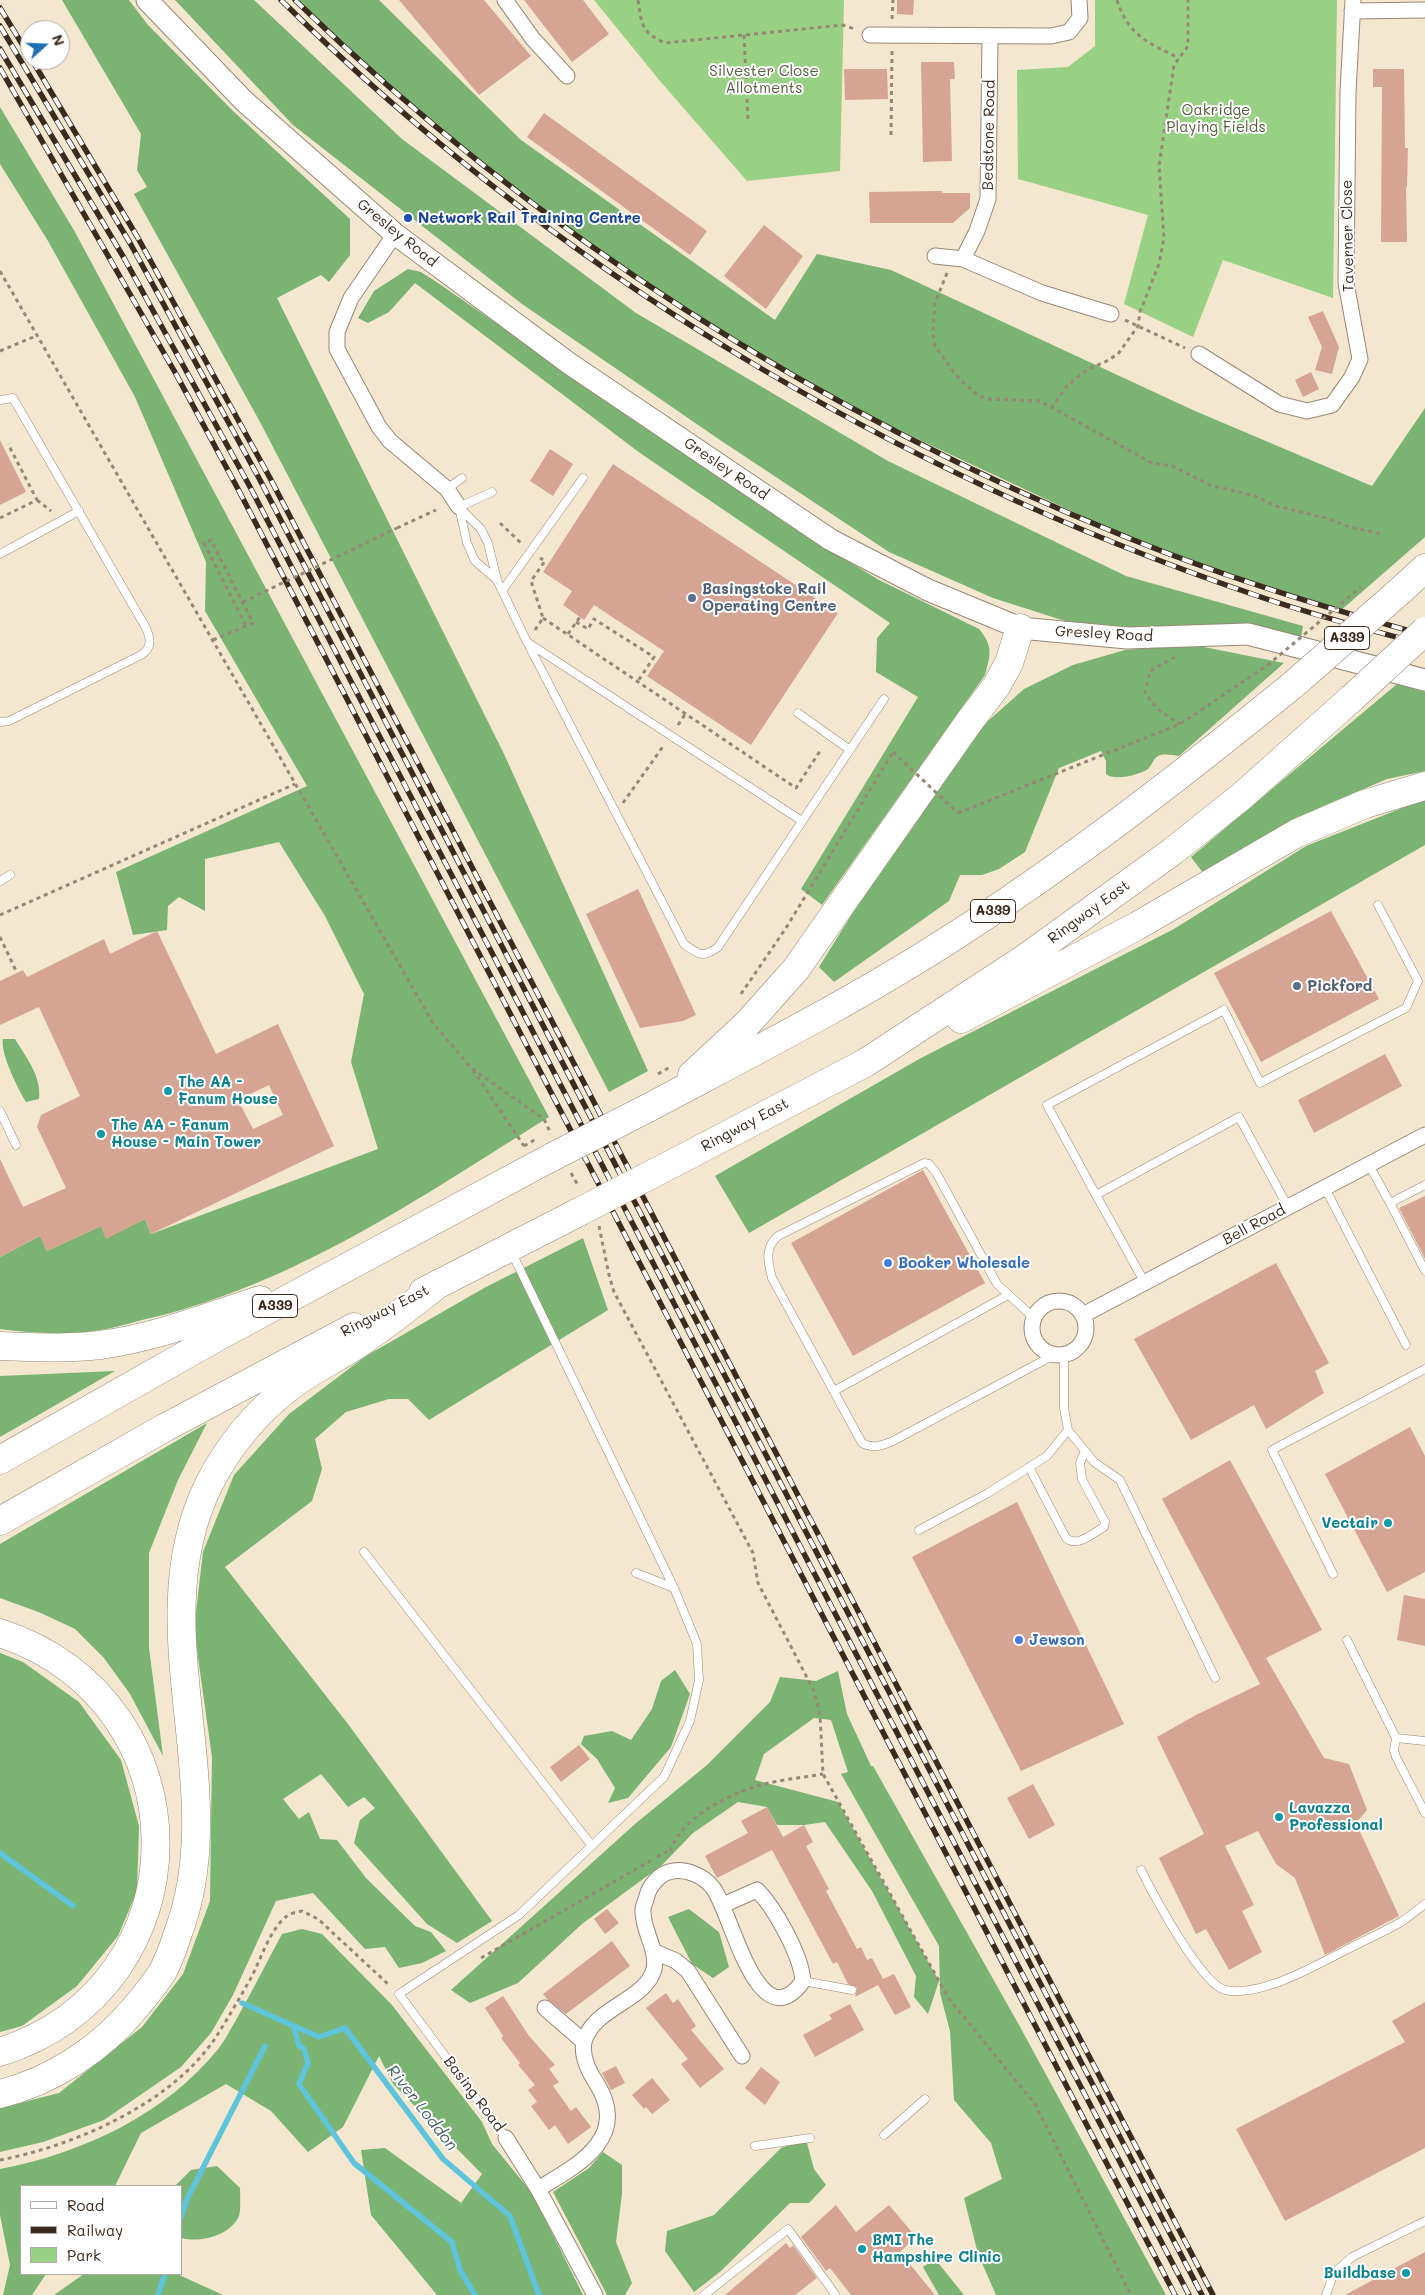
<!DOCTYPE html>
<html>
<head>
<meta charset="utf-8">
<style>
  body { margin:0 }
  #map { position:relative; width:1425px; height:2295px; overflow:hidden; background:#f3e7cf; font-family:Mali,sans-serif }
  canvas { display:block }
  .legend { position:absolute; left:20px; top:2185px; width:162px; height:90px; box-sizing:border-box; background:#fff; border:1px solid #b1aaa5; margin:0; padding:6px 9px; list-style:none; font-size:15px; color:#3b2a1e }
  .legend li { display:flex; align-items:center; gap:10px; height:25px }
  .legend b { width:25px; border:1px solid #b1aaa5 }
  .north { position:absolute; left:20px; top:20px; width:50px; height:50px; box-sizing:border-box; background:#fff; border:1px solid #b1aaa5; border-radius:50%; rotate:70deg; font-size:14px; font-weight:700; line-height:20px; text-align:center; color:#3b2a1e }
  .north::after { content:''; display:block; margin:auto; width:18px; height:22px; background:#1f6fb2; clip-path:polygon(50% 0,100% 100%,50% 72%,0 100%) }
</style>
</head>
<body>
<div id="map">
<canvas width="1425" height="2295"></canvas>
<ul class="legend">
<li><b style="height:6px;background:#fff"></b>Road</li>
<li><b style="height:6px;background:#3b2a1e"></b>Railway</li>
<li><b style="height:14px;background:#99d184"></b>Park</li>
</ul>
<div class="north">N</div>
</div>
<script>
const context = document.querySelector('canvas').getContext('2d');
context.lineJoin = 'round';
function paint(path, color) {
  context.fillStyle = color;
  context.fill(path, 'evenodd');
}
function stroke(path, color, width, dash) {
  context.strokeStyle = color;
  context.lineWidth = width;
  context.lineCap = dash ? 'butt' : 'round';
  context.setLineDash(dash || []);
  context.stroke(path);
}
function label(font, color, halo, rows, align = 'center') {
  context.font = font + ' Mali,sans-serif';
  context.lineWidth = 4;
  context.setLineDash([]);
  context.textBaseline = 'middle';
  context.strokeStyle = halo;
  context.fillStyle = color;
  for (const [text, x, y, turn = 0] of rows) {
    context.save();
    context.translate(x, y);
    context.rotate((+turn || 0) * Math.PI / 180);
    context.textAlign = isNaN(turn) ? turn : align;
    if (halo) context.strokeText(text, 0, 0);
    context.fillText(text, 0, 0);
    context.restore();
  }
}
const green = new Path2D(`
  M594,0H844L840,171L747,181L660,81Z
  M1095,0H1337L1333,298L1223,260L1193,337L1124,304L1148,215L1018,179L1017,70L1068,67L1095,46Z`);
const forest = new Path2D(`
  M62,0H129L148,25L233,111L350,219V255L329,282L321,275L277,298L504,754L648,1071L609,1092L260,422L134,194L147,187L137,170L141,134Z
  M175,0H254L402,139L636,313L888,461L1126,576L1303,626L1300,643L1065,621L993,598L889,552L720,440L522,304L293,125Z
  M295,0H379L521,140L775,320L817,254L891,270L1195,411L1372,486L1425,408V537L1339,612L1274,592L1131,539L862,413L706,324L530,203L483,166L364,65Z
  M0,107L75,232L549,1117C421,1197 291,1287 142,1320C127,1324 110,1329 94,1331C64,1335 30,1333 0,1329V1257L40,1236L47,1251L101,1226L106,1238L145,1219L151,1234L378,1149L351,1062L364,994L325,916L279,842L205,859V911L179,897L168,906L167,930L133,935L116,872L307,786L205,611L206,562L135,397L48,241L0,164Z
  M408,269L421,272L435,281L797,530L879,580L979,629C993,646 991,654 985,675L822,905L801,889L918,697L876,672L877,638L890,623L640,453L415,283L389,312L368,323L358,318L374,291Z
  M1194,645L1284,663L1179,756C1173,755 1164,753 1158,756C1153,759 1152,765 1148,769C1140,775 1114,781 1106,774V761L1101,751L1059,768L1025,852L999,869L982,875H960L949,901L834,982L819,967L900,837L979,729L1024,689L1073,665L1125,650Z
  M1397,684L1425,692V771L1387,779L1323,806L1204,874L1191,857Z
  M1425,799V845L749,1233L715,1176L921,1058L1174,929L1306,846Z
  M3,1039H15C26,1057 42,1077 39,1099L26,1102C18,1089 0,1053 3,1039Z
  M583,1238L608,1310L429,1420L408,1399H389L346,1412L315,1439L322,1469L312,1501L225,1567L348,1724L492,1921L457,1943L427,1924L354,1843L360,1820L375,1808L364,1797L348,1807L321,1774L283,1799L299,1819L309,1812L320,1839L337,1840L366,1878L415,1926L431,1932L446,1951L422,1963L399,1968L385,1947L365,1949L313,1893L276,1901L233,1995L211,2033L181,2067L104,2120L43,2142L0,2152V2108L59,2093L142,2027L183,1974L210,1901L212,1757L194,1629L203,1552L234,1475L289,1414L366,1356L484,1288Z
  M115,1371L0,1437V1376Z
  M207,1423L178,1480L149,1553V1648L163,1756L130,1694L104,1658L75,1629L41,1613L0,1598V1544Z
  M0,1653L23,1662L79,1702L121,1760L139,1826L137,1891L118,1936L77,1986L22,2026L0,2032Z
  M675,1670L690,1694L671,1747L628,1798L608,1803L615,1788L597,1759L581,1744L584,1736L612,1731L631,1740L652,1709L661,1681Z
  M838,1671L847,1714L871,1766H873L1019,2025L1166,2295H996L978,2254L964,2198L1002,2179L991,2143L954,2100L950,2031L940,1993L939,1946L841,1774L848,1772L831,1720L814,1718L764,1754L755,1780L838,1802L939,1981L928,2014L914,1997L916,1976L872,1891L825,1822L804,1825H777L767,1807L738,1802L693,1833L662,1865L582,1924L518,1983L470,2003L451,1990L635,1824L707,1765L770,1702L780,1677L816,1681Z
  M689,1909L719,1932L729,1967L713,1978L692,1964L668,1917Z
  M302,1929L322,1934L392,2005L482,2122L492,2144L532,2193L583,2295H437L371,2215L361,2150L385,2148L461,2203L482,2174L393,2084L379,2056L343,2127L308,2152L271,2111L226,2084L141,2133L115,2186H21V2274H46L32,2295H3L10,2265L0,2215V2169C83,2153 165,2115 219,2048C225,2040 230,2030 235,2022C251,1993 266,1964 282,1934Z
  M810,2138L807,2143L814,2169L826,2185L809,2203H790L721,2271L694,2292L665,2251L667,2231L714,2215L781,2148Z
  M603,2152L622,2165V2194L616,2242L632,2283L625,2295H607L553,2192L589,2168Z
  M217,2166L240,2188C240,2196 241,2209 239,2216C230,2236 200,2243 181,2238V2186H175L191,2170Z
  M935,2259L964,2295H939L923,2267Z
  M84,2274H177L223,2295H54Z`);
const stream = new Path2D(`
  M0,1853L73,1906
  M242,2003L319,2037L345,2028L443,2159L510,2216L539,2295
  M294,2027L299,2046L304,2049L308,2063L299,2084L354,2163L452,2242L460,2270L475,2295
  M181,2217L187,2199L265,2046
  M158,2295L165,2274`);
const building = new Path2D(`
  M399,0H484L531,56L479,95Z
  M524,0H583L609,34L572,62Z
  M897,0H914L913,15L897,14Z
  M921,62H954L955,79H950L952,161L923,162Z
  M844,69H887L888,99L845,100Z
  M1373,69H1404L1405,148H1408L1407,187H1406L1407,242H1381L1382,87H1373Z
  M544,113L707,231L690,255L527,137Z
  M942,191V193H970V208L953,223H870L869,192Z
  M764,225L803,256L766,309L724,276Z
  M1323,311L1339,347L1332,374L1315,370L1322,347L1308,317Z
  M1311,372L1319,389L1303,397L1295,380Z
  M0,440L26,492L0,505Z
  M550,449L573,464L553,496L530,481Z
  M613,464L838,613L751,745L647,676L664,651L594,605L584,620L563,605L572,591L543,572Z
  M638,889L696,1015L683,1021L640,1028L586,914Z
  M1331,911L1379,999L1261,1062L1214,973Z
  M157,931L216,1054L278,1024L334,1146L151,1234L145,1219L106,1239L101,1226L47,1251L40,1236L0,1257V1159L23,1207L66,1188L37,1127L41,1115L80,1096L39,1007L0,1025V981L23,970L27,977L104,939L110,954ZM269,1085L283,1115L253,1129L238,1100Z
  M1385,1054L1402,1086L1314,1133L1298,1100Z
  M923,1170L985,1283L853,1356L791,1243Z
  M1425,1196V1259L1399,1208Z
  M1276,1263L1329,1363L1315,1371L1324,1393L1266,1429L1254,1405L1191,1440L1134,1339Z
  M1410,1427L1425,1456V1572L1387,1592L1325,1474Z
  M1230,1460L1322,1630L1266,1658L1324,1758L1349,1764L1367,1810L1356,1823L1399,1916L1325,1955L1295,1878L1276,1864L1258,1831L1225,1846L1254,1905L1242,1911L1262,1952L1229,1970L1206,1929L1196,1934L1159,1858L1204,1834L1157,1737L1196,1715L1260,1684L1162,1499Z
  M1017,1502L1124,1724L1021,1771L912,1557Z
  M1404,1595L1425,1599V1646L1397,1640Z
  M579,1745L590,1759L561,1782L550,1767Z
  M1033,1784L1055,1825L1029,1839L1007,1798Z
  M767,1807L783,1837L804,1825L813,1842L806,1846L829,1889L826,1891L857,1949L861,1947L867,1960L872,1958L883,1979L894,1974L911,2007L895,2015L878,1985L855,1997L857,1988L848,1984L837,1962L833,1964L772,1850L717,1878L705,1856L748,1833L741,1821Z
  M607,1909L619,1923L605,1934L594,1919Z
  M612,1941L630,1966L566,2014L547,1999L543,1994Z
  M666,1993L673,2003L678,1999L696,2026L691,2030L724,2069L700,2088L681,2064L688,2059L646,2008Z
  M503,1996L529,2036L555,2065L549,2069L559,2082L553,2086L571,2111L576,2107L591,2127L568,2144L555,2125L549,2130L531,2106L537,2102L528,2090L535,2085L518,2065L520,2063L501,2038L503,2036L485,2008Z
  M1425,2002V2148L1285,2221L1236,2129L1405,2042L1392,2021Z
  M850,2004L864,2030L815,2057L803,2035L832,2019L829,2015Z
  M616,2066L625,2083L611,2090L602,2073Z
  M761,2067L780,2082L765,2105L745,2088Z
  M652,2078L670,2100L652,2114L646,2107L644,2109L632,2095Z
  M836,2205L856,2232L889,2205L916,2237L900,2252L935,2295H851L830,2268L826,2271L801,2237Z
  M786,2243L790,2248L793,2245L817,2278L795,2295H725Z
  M1425,2252V2295H1345Z`);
const path = new Path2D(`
  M638,0C642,25 641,32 665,43L843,25L855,29
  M1117,0C1128,35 1148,43 1179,58
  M892,19L893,0
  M744,35L748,120
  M891,135L892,51
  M0,271L433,1023L471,1068L544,1119L551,1134
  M947,273L935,303L933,334L935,346L955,374L965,384L979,396L988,399L1040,401L1152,463L1172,466L1210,485L1255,496L1276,506L1326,518L1350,527L1381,534
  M1125,320L1185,348
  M0,351L38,335
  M1051,408L1067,386L1088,369L1105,362L1118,354L1138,326L1140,312L1159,264L1164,238L1159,166L1174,65L1188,46V0
  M37,500L51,511
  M0,518L37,500L8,444
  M500,523L521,543
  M397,528L436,510
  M543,618L796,788L820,751
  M576,622L588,629L594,619L654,657L638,681
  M535,630L543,618L531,581L545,561L540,558
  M568,634L580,617
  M213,640L253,623L211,540L204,543L246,626
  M1175,657L1150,671L1145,693L1157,709L1180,724
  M678,725L686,713
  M623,803L664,745
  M958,813L1180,724L1201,710
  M0,915L295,784
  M0,937L17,973
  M741,994L786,928L893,752
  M473,1070L524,1146
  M658,1074L672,1066
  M571,1173L579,1187
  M599,1226L609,1275L614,1292L753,1553L758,1583L814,1691L820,1715L823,1774L949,1999L1035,2104L1131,2295
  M670,1851C682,1818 722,1798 754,1787C775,1780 801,1778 823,1774
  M657,1857L670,1850
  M481,1958L652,1860
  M0,2160C74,2146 170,2104 214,2040C227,2020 239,1999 251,1978C260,1961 271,1927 287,1916C291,1913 297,1912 302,1911L318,1919L389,1985`);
const lane = new Path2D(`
  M0,400L13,398L146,628C151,639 152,648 141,655L9,721L0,722
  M447,489L462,478
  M459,507L481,529L488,543L497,580L527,642L684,944C698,954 703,959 718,947L884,699
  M459,507L467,543L475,561L497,580
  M459,507L492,492
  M0,554L79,511
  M502,591L583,478
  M527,642L802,821
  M798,713L850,750
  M0,881L10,875
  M0,1111L16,1145
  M1369,1165L1390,1203L1425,1185
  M1325,1188L1406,1345
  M1096,1195L1047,1105L1224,1010L1260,1083L1406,1008L1418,981L1378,905
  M1390,1203L1425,1271
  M1145,1283L1096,1195L1239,1117L1288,1207
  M1033,1317L997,1284L937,1174L929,1164L924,1163L778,1236C764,1249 768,1261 772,1278L862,1443C873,1449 881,1446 893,1441L1054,1355
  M834,1391L1008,1295
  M1068,1430L1094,1462L1120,1480L1215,1678
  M1029,1467L1066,1538C1077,1548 1093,1533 1104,1527L1105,1522L1082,1479L1080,1463L1085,1451
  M919,1530L988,1493L1047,1456L1068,1430L1064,1408V1355
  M364,1552L592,1846
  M636,1573L674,1588
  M1333,1574L1272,1450L1425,1369
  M1347,1640L1396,1738
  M1425,1741L1396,1738L1394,1750L1396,1757L1425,1813
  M1141,1870C1153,1894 1201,1984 1225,1990C1261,1998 1318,1964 1350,1948C1367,1939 1384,1932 1401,1922C1409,1917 1417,1910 1425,1904
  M803,1981L852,1990
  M884,2135L925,2099
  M506,2138L399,1994L519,1915L664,1777L690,1721L699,1680L697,1644L674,1588L512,1253
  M755,2146L810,2138
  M704,2295L788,2229L835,2294
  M1326,2295L1334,2273L1352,2257L1425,2221`);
const street = new Path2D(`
  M505,0L533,39L567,76
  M1352,11L1425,10
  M870,35L1051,36L1069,32L1080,18L1079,0
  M395,234L351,298L337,332V349L379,427L390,441L447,489L459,507
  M935,256L963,259L1042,293L1111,314
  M963,259L977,231L988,199L990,36
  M1199,354L1279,404L1307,411L1332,405L1352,377L1360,359L1346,283L1348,92L1353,0
  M1032 1328a27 27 0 1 1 54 0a27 27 0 1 1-54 0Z
  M1083,1315L1425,1135
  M653,1951L676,1961L688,1971L742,2056
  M545,2008L584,2042
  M506,2138L538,2189L595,2295
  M538,2189C578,2165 630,2138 597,2084C589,2072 581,2056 584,2042C593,2007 646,2001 654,1969C658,1949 642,1930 643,1910C643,1906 646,1900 647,1896C649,1886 660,1874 669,1872C685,1867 704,1876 713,1888C731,1910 758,2044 803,1981C801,1955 775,1908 757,1890L723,1905`);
const secondary = new Path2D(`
  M147,0L244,101L395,234L570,364L831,540L928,590L1020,628L1127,638L1248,634L1425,680`);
const highway = new Path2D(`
  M1400,591L1425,568
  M961,1019L1137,926L1297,833L1365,804L1425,786
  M692,1075L747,1024L796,969L969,722L997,685L1009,663L1020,628
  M648,1108C749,1054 850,1003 947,941C1069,863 1182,775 1294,684
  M689,1155L865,1063L1024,959L1173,851L1242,796L1352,698
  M423,1292L579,1212
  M0,1346C33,1347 67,1349 100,1345C154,1338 208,1317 260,1300
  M0,1460L219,1336L552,1157
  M0,1521L166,1427L354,1327
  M0,1633C208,1702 207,1986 0,2052
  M0,2094C52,2081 101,2049 135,2008C145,1996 155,1984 163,1971C169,1959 174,1946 178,1933C233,1788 139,1629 208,1486C228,1446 256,1412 292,1385C313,1369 338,1358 361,1342C387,1324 413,1304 438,1284`);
const rail = new Path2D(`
  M281,0C553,269 891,471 1252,594C1309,614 1367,629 1425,645
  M295,0C536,234 819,414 1131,539C1227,578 1325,608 1425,635
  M0,8L30,57
  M0,26L130,243L260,480L1202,2295
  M0,49L124,258L249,485L1189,2295
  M32,60L138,238L270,478L1213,2295
  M0,68L176,374L238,489L1175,2295`);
const pathBridge = new Path2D(`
  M243,602L397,528
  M1201,710L1269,664L1361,587
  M893,752L958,813
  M524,1146L536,1139`);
const highwayBridge = new Path2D(`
  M1294,684L1400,591
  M1352,698L1425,631
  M552,1157L648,1108
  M579,1212L689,1155`);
const markers = [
  [408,218,5,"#1a4fb4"],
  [692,598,5,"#5c6f8a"],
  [1297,986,5,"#5c6f8a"],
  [168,1091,5,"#0f9aa8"],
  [101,1134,5,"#0f9aa8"],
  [888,1263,5,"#3f7fe0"],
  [1388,1523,5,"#0f9aa8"],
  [1019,1640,5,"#3f7fe0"],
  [1279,1817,5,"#0f9aa8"],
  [862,2249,5,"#0f9aa8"],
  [1406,2273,5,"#0f9aa8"]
];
const shields = [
  [1347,638,45],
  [993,911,45],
  [275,1306,45]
];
const shieldNames = [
  ["A339",1347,638],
  ["A339",993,911],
  ["A339",275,1306]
];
const parkNames = [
  ["Silvester Close",764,71],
  ["Allotments",764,88],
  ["Oakridge",1216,110],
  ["Playing Fields",1216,127]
];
const streetNames = [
  ["Bedstone Road",989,135,-89],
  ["Gresley Road",397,233,39],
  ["Taverner Close",1348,236,-91],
  ["Gresley Road",726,469,34],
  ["Gresley Road",1104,634,3],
  ["Ringway East",1089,912,-36],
  ["Ringway East",745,1125,-28],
  ["Bell Road",1254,1225,-28],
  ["Ringway East",385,1311,-27],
  ["Basing Road",474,2094,53]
];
const transitNames = [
  ["Network Rail Training Centre",418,218]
];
const serviceNames = [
  ["Basingstoke Rail",702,589],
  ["Operating Centre",702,606],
  ["Pickford",1307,986]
];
const cultureNames = [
  ["The AA -",178,1082],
  ["Fanum House",178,1099],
  ["The AA - Fanum",111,1125],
  ["House - Main Tower",111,1142],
  ["Vectair",1378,1523,"right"],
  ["Lavazza",1289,1808],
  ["Professional",1289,1825],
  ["BMI The",872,2240],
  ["Hampshire Clinic",872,2257],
  ["Buildbase",1396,2273,"right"]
];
const shopNames = [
  ["Booker Wholesale",898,1263],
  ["Jewson",1029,1640]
];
const waterNames = [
  ["River Loddon",422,2108,52]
];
paint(green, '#99d184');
paint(forest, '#7ab372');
stroke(stream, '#5ec4dc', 5.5);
paint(building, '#d6a492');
stroke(lane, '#978876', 9);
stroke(street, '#978876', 17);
stroke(secondary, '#978876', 23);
stroke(highway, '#978876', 29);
stroke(path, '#978876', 3, [4, 4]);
stroke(lane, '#fff', 8);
stroke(street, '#fff', 15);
stroke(secondary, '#fff', 21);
stroke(highway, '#fff', 28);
stroke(rail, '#3b2a1e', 5.5);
stroke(rail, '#fff', 4, [11]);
stroke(highwayBridge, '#978876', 29, []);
stroke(pathBridge, '#978876', 3, [4, 4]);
stroke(highwayBridge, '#fff', 28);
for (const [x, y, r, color] of markers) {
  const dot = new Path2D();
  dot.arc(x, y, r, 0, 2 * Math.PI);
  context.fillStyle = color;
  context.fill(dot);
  stroke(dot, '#fff', 2);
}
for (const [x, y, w] of shields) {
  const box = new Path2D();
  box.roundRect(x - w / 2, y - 11.5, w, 23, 4);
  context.fillStyle = '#fff';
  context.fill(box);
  stroke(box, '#3b2a1e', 1);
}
label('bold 14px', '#3b2a1e', null, shieldNames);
label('15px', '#575c3d', '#fff', parkNames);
label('15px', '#3b2a1e', '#fff', streetNames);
label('bold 15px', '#164399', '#fff', transitNames, 'left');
label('bold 15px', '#4e5e75', '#fff', serviceNames, 'left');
label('bold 15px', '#0d838f', '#fff', cultureNames, 'left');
label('bold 15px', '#366cbe', '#fff', shopNames, 'left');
label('italic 16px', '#476060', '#fff', waterNames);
</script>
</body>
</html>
